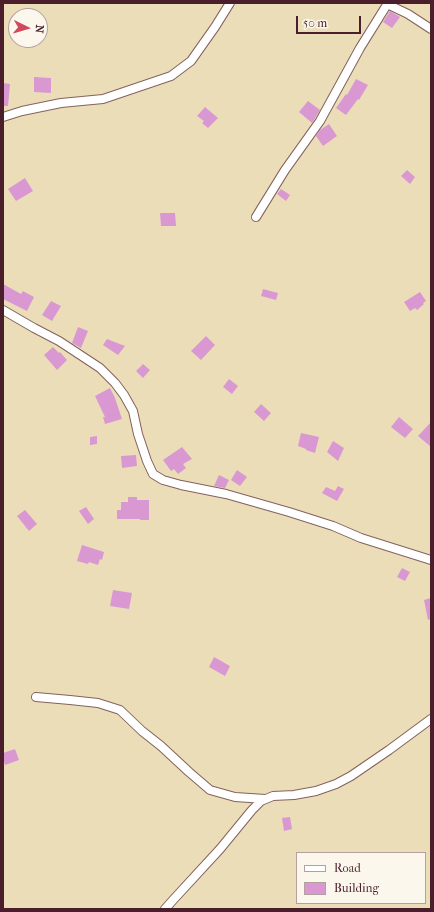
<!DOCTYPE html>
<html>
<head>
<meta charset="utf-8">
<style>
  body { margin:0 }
  #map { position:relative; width:434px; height:912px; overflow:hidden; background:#ecddb9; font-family:"IM FELL French Canon",serif }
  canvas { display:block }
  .frame { position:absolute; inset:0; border:4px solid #4a1f2b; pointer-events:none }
  .legend { position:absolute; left:296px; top:852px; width:130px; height:52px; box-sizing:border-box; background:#fbf7ec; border:1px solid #b4a19f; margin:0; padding:5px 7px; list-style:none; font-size:12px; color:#4a1f2b }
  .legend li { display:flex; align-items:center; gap:8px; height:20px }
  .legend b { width:20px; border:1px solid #b4a19f }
  .north { position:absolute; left:8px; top:8px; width:40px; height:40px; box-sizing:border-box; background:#fbf7ec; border:1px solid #b4a19f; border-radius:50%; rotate:95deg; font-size:11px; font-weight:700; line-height:16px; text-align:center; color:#4a1f2b }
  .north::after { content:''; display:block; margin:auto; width:14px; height:18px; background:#d1495b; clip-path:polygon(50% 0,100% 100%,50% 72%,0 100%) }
  .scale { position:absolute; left:296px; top:16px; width:65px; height:18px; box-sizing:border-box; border:2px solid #4a1f2b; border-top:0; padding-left:5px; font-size:12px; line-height:14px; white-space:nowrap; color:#4a1f2b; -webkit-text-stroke:3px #fbf7ec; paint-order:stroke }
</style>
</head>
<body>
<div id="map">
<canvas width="434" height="912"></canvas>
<div class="frame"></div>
<ul class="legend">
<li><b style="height:5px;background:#fff"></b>Road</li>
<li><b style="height:11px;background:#d998d2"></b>Building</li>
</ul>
<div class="north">N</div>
<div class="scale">50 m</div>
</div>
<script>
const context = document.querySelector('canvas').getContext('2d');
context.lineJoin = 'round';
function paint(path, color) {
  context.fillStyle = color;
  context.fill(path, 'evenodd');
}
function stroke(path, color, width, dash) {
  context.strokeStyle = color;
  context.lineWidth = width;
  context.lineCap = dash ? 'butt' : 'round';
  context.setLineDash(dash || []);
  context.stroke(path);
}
const building = new Path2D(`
  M390,11L400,17L392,28L383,22Z
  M34,77L51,78V93L34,92Z
  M356,79L368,85L359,100L358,99L346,115L336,108L346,94L347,95Z
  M3,83L10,84L8,106H3Z
  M308,101L320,110L312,123L299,112Z
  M205,107L218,118L208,128L202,123L204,121L197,116Z
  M329,124L337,136L323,146L316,136L320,130Z
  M407,170L415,177L410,184L401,176Z
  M25,178L33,191L16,201L8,189Z
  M281,189L290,195L286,201L277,194Z
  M160,213H175L176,226H161Z
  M3,284L21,294L23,291L34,297L27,311L3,299Z
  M263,289L278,293L276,300L261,296Z
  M420,292L426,301L423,303L424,304L417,310L415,308L410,311L404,302Z
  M51,301L61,306L52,321L42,315Z
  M78,327L88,331L81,348L72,343Z
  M206,336L215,345L201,360L191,351Z
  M107,339L125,346L118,355L103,345Z
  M53,347L59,353L60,352L67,360L57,370L44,355Z
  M143,364L150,370L143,378L136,371Z
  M229,379L238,386L232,394L223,387Z
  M110,388L115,398L122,419L105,424L103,417H105L95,396Z
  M261,404L271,413L264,421L254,412Z
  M399,417L413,429L405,438L391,427Z
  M431,422V447L418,436Z
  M301,433L319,437L315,453L306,450V449L298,446Z
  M97,436V444L90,445V437Z
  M333,441L344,448L338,461L327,452Z
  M182,447L192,459L183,464L186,468L178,474L174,469L171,471L163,460Z
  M136,455L137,466L122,468L121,456Z
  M237,470L247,477L240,486L231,480Z
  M219,475L229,480L225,488L214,486Z
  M338,486L344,489L337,501L322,493L326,487L335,491Z
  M128,497H137V500H149V520H140V519H117V510H121V502H128Z
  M86,507L94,519L88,524L79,511Z
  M25,510L37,524L29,531L17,516Z
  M82,545L104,552L102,560L100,559L98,565L89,562L88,564L77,561Z
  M402,568L410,572L405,581L397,577Z
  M113,590L132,593L129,609L110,606Z
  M431,598V619L428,620L424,600Z
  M214,657L230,666L225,676L209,667Z
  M15,749L19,760L5,765L3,758V753Z
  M290,817L292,829L284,831L282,818Z`);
const minor = new Path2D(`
  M387,4L408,14L431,29
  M3,117L22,111L61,103L103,99L171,76L191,61L215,27L230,3
  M256,217L285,170L320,121L360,48L388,3
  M3,310L34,328L59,341L100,368L115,383L124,395L133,411L138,434L147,461L153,474L163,480L181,485L226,494L289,512L333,526L361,538L431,560
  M36,697L70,700L98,703L120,710L142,731L161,746L189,772L210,790L235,797L265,799
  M165,909L173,900L220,849L252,810L261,801L273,796L294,795L316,791L336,784L351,776L389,750L431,719`);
paint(building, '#d998d2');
stroke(minor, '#83625d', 10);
stroke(minor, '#fff', 8);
</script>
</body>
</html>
